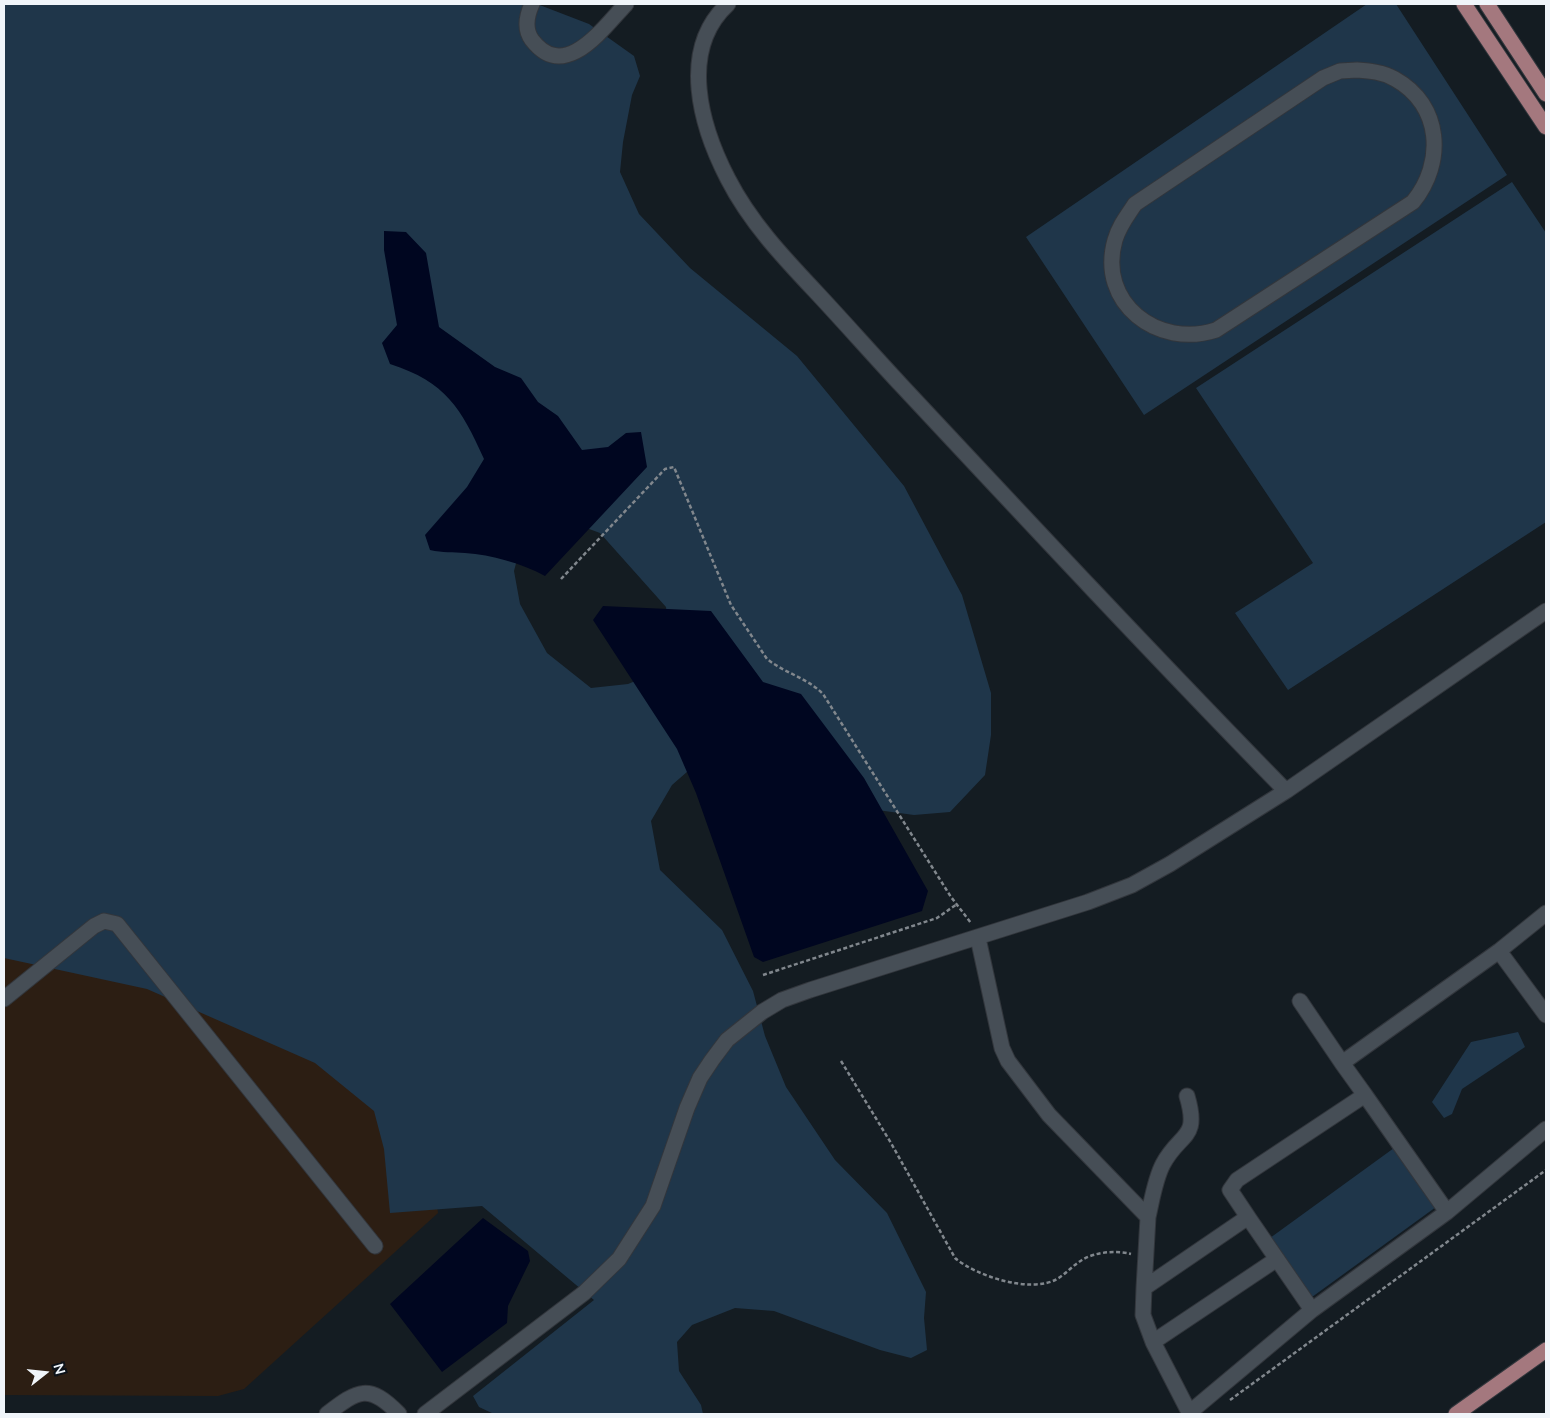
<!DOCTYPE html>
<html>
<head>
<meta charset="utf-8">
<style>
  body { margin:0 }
  #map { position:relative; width:1550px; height:1418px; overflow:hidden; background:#141c22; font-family:Mulish,sans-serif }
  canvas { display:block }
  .frame { position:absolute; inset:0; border:5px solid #f0f5fa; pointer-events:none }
  .north { position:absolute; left:20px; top:1348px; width:50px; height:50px; -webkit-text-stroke:4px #0c1219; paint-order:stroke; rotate:74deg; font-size:14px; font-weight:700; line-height:20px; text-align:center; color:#f0f5fa }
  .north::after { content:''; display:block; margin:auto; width:18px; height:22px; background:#f0f5fa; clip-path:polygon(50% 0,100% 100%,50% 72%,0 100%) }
</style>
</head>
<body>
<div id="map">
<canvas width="1550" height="1418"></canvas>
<div class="frame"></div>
<div class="north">N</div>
</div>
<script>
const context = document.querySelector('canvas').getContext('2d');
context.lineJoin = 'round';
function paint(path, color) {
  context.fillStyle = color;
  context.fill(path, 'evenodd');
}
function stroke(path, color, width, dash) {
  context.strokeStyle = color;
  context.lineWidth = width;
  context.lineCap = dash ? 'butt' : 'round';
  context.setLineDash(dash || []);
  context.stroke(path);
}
const industrial = new Path2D(`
  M4,876L310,918L433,1176L438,1213L244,1389L218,1396L4,1395Z`);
const green = new Path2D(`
  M4,4H537L589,24L634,56L640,76L632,95L623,142L620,172L639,214L690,268L797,356L904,486L962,595L991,693V735L985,775L950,812L914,815L855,807L703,758L672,785L651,821L660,870L722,930L753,991L765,1036L786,1087L835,1160L887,1213L926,1292L924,1318L927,1350L911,1358L880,1350L774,1311L735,1308L692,1325L677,1342L679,1371L701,1405L703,1414H494L479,1407L473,1396L594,1300L482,1206L390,1213L384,1149L374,1111L315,1063L147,989L4,958ZM573,523L600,533L666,607L668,629L650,675L628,684L591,688L547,653L520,604L514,571L519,552Z
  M1367,4H1396L1507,175L1144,415L1026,237Z
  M1512,182L1546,233V522L1288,690L1235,613L1313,563L1196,388Z
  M1518,1032L1525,1047L1462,1089L1452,1114L1444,1118L1432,1102L1471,1042Z
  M1394,1148L1436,1207L1312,1297L1270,1238Z`);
const water = new Path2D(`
  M384,231L406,232L426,253L439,327L495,367L521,378L538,402L558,416L582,450L608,447L626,433L641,432L647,467L545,576C521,563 492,555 465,553C453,552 443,553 430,550L425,535L467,487L484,459C461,408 446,382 390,364L382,343L397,325L384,250Z
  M603,606L711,611L763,682L801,694L864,778L928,891L922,911L763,962L754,957L696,793L677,749L593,620Z
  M483,1218L528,1251L530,1261L508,1306L507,1323L442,1372L390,1304Z`);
const path = new Path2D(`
  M561,579L665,469L674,467L731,605L767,659C786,674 806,677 823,694L951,897L971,923
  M763,975L937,918L957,904
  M841,1061L891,1143L955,1258C976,1276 1031,1294 1057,1279C1066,1274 1073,1265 1082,1260C1095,1252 1116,1250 1131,1254
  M1230,1400L1546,1170`);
const minor = new Path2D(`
  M532,4C527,15 524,29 532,40C565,83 603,28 626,4
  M728,4C678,50 701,127 728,179C750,222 783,257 816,292C845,323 873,355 902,386C1029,522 1156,658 1286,791
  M1357,70C1370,71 1383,72 1395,79C1442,105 1445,163 1413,202L1216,330C1158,349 1097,303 1115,240C1119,226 1127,216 1135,204L1323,78L1340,71Z
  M978,938L1002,1048L1008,1061L1049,1115L1148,1217L1144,1288
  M1499,951L1546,1015
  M4,999L94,926L104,921L117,924L375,1246
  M1300,1001L1342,1063
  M1365,1095L1447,1212
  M1148,1217C1152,1200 1155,1179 1163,1164C1180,1132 1200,1140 1187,1096
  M1248,1217L1312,1310
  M1153,1342L1277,1259
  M1189,1413L1312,1310L1447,1212L1546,1129
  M327,1414C358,1390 369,1383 399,1414
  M425,1414L584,1293L619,1259L653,1206L687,1108L700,1078L712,1060L727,1040L762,1012L782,1000L810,990L1088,902L1132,885L1170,864L1286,791L1546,611
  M1190,1414L1153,1342L1143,1315L1144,1288L1248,1217L1230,1190L1237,1180L1365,1095L1342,1063L1499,951L1546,913`);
const major = new Path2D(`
  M1464,4L1546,127
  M1487,4L1546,94
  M1456,1414L1546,1350`);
paint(industrial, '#2c1e13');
paint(green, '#1f364a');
paint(water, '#000620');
stroke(minor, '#32363c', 17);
stroke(major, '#32363c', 17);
stroke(path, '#81878d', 2.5, [4, 2.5]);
stroke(minor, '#464e56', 15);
stroke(major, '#a4787e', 15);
</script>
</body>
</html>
